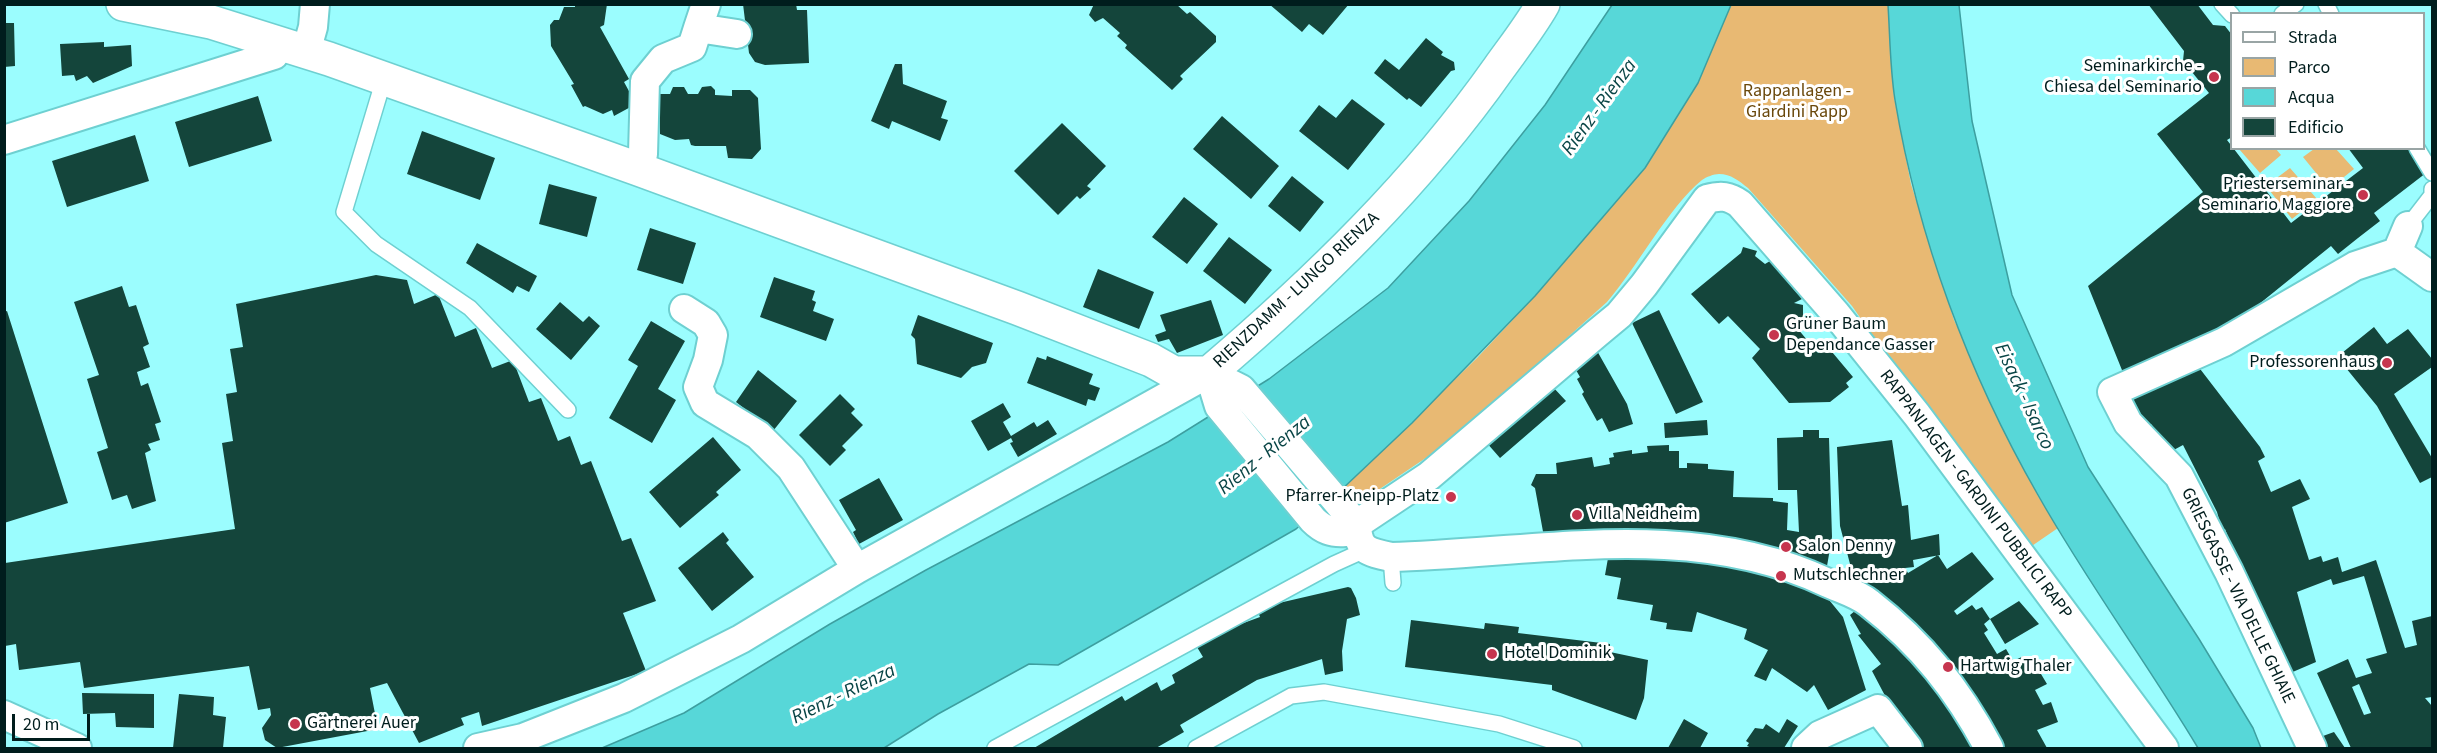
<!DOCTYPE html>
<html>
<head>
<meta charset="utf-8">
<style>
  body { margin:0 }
  #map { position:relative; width:2437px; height:753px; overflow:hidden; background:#9bfdfe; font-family:"Source Sans 3",sans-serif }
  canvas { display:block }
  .frame { position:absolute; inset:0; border:6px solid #001d1d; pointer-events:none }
  .legend { position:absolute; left:2230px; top:12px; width:195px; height:138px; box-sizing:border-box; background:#fff; border:2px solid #99a5a5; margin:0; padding:8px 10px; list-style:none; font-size:18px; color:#001d1d }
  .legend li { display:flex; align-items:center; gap:12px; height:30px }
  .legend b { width:30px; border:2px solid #99a5a5 }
  .scale { position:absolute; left:12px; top:714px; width:78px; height:27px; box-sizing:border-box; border:3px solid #001d1d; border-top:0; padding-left:8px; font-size:18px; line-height:21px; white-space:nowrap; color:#001d1d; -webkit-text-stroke:4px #fff; paint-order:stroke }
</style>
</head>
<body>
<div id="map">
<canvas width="2437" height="753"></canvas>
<div class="frame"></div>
<ul class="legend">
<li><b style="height:8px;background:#fff"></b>Strada</li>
<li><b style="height:16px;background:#e8b973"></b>Parco</li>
<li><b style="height:16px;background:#57d7d8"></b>Acqua</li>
<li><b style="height:16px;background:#14453b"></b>Edificio</li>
</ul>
<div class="scale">20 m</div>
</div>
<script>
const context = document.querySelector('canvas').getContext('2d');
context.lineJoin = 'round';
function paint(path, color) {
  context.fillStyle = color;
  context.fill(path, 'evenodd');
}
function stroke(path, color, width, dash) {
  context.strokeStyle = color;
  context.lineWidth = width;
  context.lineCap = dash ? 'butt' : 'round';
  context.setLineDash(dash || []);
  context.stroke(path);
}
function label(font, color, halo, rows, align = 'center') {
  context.font = font + ' "Source Sans 3",sans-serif';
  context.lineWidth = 6;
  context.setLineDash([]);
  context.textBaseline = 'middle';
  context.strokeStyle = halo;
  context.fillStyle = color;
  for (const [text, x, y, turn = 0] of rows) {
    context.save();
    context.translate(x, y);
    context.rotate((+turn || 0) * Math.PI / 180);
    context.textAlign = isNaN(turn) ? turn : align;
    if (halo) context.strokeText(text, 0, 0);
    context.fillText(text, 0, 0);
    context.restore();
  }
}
const green = new Path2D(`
  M1731,5H1888L1894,97L1911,184L1954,320L2038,496L2058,528L2023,552L1852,306L1748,188C1739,181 1731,174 1719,174C1714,174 1706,177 1702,180C1668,208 1638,266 1607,302L1454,439L1353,507L1339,492L1477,358L1535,296L1645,168L1698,83Z
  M2239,149H2276L2281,155L2260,173Z
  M2314,149H2336L2354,169L2329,189L2303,157Z
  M2290,168L2317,199L2292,219L2266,186Z`);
const water = new Path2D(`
  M1612,5H1731L1698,83L1645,168L1535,296L1412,423L1339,492L1296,529L1058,665L1029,664L938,714L884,748H602L684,713L830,624L926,570L1168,442L1269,379L1388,288L1469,201L1545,105Z
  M1888,5H1959L1972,121L2012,295L2088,467L2199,639L2253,728L2261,748H2198C2147,663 2087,582 2038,495C1968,373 1918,238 1895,100C1890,69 1890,36 1888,5Z`);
const building = new Path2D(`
  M575,4H607L604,25L600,27L629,79L624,82L636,104L614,116L612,110L603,114L585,106L583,107L571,85L574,84L551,46L550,25L554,20H559L564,7H575Z
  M743,4H796L797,10H807L809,63L765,65L755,62L749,53Z
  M1094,4H1176L1187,14L1190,12L1216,36V42L1180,76L1183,79L1172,90L1125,48L1127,45L1117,36L1120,33L1103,18L1095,22L1089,15Z
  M1269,4H1349L1323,35L1309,24L1302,32Z
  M2148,4H2197L2213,25L2225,26L2232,35V137L2227,140L2291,223L2363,168L2348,148H2408L2426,173L2374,213L2380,221L2358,238L2338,254L2331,246L2217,338L2126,380L2088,286L2203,192L2157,134L2209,93L2183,61L2184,51Z
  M4,23H14L15,66L4,67Z
  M1426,38L1443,52L1441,55L1454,62L1455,70L1451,71L1421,107L1409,98L1407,100L1374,73L1385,59L1399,70Z
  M104,42V47L131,45L132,66L93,83L87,76L76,81L74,75L62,76L60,44Z
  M895,64H902L903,84L947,101L941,118L948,120L940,141L892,121L889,129L871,121Z
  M711,86L715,90V95L732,96V90H750L758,98L761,149L752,159L728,158L726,146H695L691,145L689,139L675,140L660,134L659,94H670L673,87H684L688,94H698L702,87Z
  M258,96L272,141L189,167L175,122Z
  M1352,99L1385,124L1348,170L1299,131L1319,105L1336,118Z
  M1222,116L1279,166L1251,199L1193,149Z
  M1062,123L1106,166L1087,186L1091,189L1080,199L1077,196L1058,215L1014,171Z
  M422,131L495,158L480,200L407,174Z
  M135,135L149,181L67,207L52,161Z
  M1292,176L1324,202L1300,232L1268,206Z
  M549,184L597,197L587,237L539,224Z
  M1184,197L1218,224L1187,264L1152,237Z
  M650,228L696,243L683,284L637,270Z
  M1229,237L1272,270L1245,304L1203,271Z
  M477,243L537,276L529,292L517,286L513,293L466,263Z
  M1743,247L1757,251L1755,256L1765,264L1770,261L1802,299L1794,303L1803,305V319L1792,322L1818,353L1827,346L1853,377L1846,383L1849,387L1830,402L1789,403L1752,358L1760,349L1728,316L1719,324L1691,294L1741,253Z
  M1098,269L1154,292L1139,329L1083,307Z
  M376,275L407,280L414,304L438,294L455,337L476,328L492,368L513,360L529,402L541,398L558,441L570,436L581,465L591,461L622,541L631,538L656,601L623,613L646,671L482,726L479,712L461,718L464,725L419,743L387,683L370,688L378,729L277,748L265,740L262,728L271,715L270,708L258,710L249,666L84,688L80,662L19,670L16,644L5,646V563L235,529L222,443L233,441L226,394L237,392L230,349L243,347L236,304Z
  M774,277L815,291L812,300L816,302L813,311L834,319L826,341L760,317Z
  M122,286L129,307L136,305L149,344L143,347L150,367L137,372L141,386L148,383L161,422L155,424L160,440L148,444L151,450L145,453L156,501L132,509L127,495L112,500L97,452L108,448L87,379L99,375L74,302Z
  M1211,300L1223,335L1177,353L1169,339L1158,342L1155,335L1166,331L1160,315Z
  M560,302L583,322L589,316L600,326L571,360L536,329Z
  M1659,310L1703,402L1676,414L1632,323Z
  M7,311L68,503L4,523V312Z
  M918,315L993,343L986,363L972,367L961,378L917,364L915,339L911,335Z
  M651,321L685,341L658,389L676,400L652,443L609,418L638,366L628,360Z
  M2374,327L2387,344L2408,329L2432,359V367L2394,394L2432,458V477L2420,483L2377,406L2337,357Z
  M1596,349L1627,404L1633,424L1609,432L1602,418L1597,421L1582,394L1584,392L1577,379L1580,377L1572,363Z
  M1047,356L1093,374L1089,384L1100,388L1095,401L1088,399L1086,406L1027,383L1037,357L1046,360Z
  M2194,361L2260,447L2265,457L2258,461L2271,492L2300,479L2310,499L2292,507L2309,560L2321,556L2323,562L2338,557L2342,572L2376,560L2405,648L2417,645L2412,621L2432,616V697L2425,698L2432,706V748H2351L2317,673L2348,659L2356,678L2372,673L2366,659L2387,653L2364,576L2333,585L2331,579L2297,592L2316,662L2281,677L2225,529L2222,530L2217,512L2183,445L2170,452L2151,424L2144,428L2123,391ZM2359,684L2371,713L2364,715L2352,687Z
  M758,370L797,401L773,431L736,402Z
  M1552,386L1566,401L1500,458L1486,442Z
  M840,394L855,409L851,413L863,425L842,446L846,450L830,466L799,435Z
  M1003,403L1011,417L1003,422L1011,436L1034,422L1037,427L1048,420L1057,434L1018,457L1010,443L1013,442L1011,438L988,451L971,421Z
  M1707,420L1708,435L1665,438L1664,423Z
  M1803,430H1819V438H1829L1832,537L1827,566L1794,559L1544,537L1535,488L1531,485L1536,474H1557L1556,463L1592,457L1594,467L1610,464L1609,458L1614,457L1613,453L1632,450V454L1648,452L1647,446L1669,445V451H1679V468H1687V463L1708,464V469L1734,471L1733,497L1773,498V501L1788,503L1787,530L1799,532L1797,490H1778L1777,438L1803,437Z
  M713,437L741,470L716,492L719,495L680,528L649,492Z
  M1892,440L1902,506L1908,505L1911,540L1939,534L1940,555L1913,560L1914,567L1905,568L1908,573L1938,555L1947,569L1972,552L1994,579L1954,611L1957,615L1972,605L1976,610L1982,607L1990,619L1984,624L1988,630L1984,633L1997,654L2006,649L2013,661L2024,656L2031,666L2035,664L2047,684L2035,690L2043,705L2051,702L2058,722L2037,730L2047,748H1992L1854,579L1840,526L1837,447Z
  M879,478L903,520L859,544L853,532L856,530L839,500Z
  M723,532L729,540L726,543L754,577L712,611L678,568Z
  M1610,547L1656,549L1816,584L1843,617L1866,690L1828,710L1814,685L1807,692L1772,668L1766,681L1754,676L1768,650L1744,639L1747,629L1697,612L1692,632L1666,629L1667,623L1650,620L1653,605L1617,599L1621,578L1605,575Z
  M1348,587L1351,588L1356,598L1360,615L1347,619L1342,651L1343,671L1325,675L1322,659L1257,680L1180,725L1184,732L1156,748H1034L1122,696L1125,701L1157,682L1161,691L1175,683L1172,675L1203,657L1197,647L1230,628L1260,617L1258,612L1279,603Z
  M2019,601L2039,624L2005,644L1990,619Z
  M1861,606L1907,644L1979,748H1917L1902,728L1872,671L1881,664L1858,635L1861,634L1850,615Z
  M1411,620L1484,629L1485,623L1519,627L1518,633L1610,644V652L1648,660L1644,698L1636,720L1552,690V685L1405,667Z
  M82,693L154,694V728L116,727L115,713L83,714Z
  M179,694L214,697L213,715L226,717L223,748H173Z
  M1684,719L1708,733L1700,748H1668Z
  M1787,719L1798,726L1784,748H1752L1747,746L1749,743L1746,741L1755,728L1763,729L1766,724L1779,733Z
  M2334,732L2345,748H2317L2312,740Z`);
const lane = new Path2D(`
  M2222,4L2232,15
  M2326,4L2331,14
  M2282,14L2296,4
  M384,79L344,212L376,244L470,308L568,410
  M2417,148L2432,173
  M2408,226L2432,195V189
  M1391,557L1393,583
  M995,748L1334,564L1365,550
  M1196,748L1291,696L1324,692L1499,724L1574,748`);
const street = new Path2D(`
  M698,28L706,4
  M306,52L313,27L315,4
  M4,140L274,55L278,42
  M643,154L645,81L663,59L692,47L698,28L737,34
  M2397,252L2408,226
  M684,309L706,323L713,335L708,360L698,387L705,403L758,435L791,468L857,569
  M1209,373L1219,406L1313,520C1323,530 1332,533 1345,532L1429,476L1596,334L1619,315L1644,285L1707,199C1721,195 1729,196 1740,204L1836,314L1917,415L2164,748
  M1209,373L1241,389L1357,525
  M1357,525C1358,550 1367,552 1391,557C1536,553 1692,518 1828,583C1841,589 1858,594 1869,603C1922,644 1958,690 1989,748
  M4,715L77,748
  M478,748L523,738L624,698L741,639L857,569L1209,373
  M1806,748L1820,735L1878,709L1908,748
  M2312,748L2229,572L2179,476L2128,423L2112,392L2224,342L2355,266L2397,252L2432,277`);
const secondary = new Path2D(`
  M123,4L211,22L329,59L638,169L1017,308L1151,360L1174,373H1209C1316,282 1418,183 1499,68C1514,47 1530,27 1543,4`);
const markers = [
  [2214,77,6,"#c6354e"],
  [2363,195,6,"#c6354e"],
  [1774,335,6,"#c6354e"],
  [2387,363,6,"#c6354e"],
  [1451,497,6,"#c6354e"],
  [1577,515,6,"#c6354e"],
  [1786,547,6,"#c6354e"],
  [1781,576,6,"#c6354e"],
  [1492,654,6,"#c6354e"],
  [1948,667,6,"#c6354e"],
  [295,724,6,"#c6354e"]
];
const poiNames = [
  ["Seminarkirche -",2202,67,"right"],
  ["Chiesa del Seminario",2202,88,"right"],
  ["Priesterseminar -",2351,185,"right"],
  ["Seminario Maggiore",2351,206,"right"],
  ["Grüner Baum",1786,325],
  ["Dependance Gasser",1786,346],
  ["Professorenhaus",2375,363,"right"],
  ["Pfarrer-Kneipp-Platz",1439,497,"right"],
  ["Villa Neidheim",1589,515],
  ["Salon Denny",1798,547],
  ["Mutschlechner",1793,576],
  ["Hotel Dominik",1504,654],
  ["Hartwig Thaler",1960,667],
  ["Gärtnerei Auer",307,724]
];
const parkNames = [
  ["Rappanlagen -",1797,92],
  ["Giardini Rapp",1797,113]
];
const streetNames = [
  ["RIENZDAMM - LUNGO RIENZA",1297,291,-43],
  ["RAPPANLAGEN - GARDINI PUBBLICI RAPP",1975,495,53],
  ["GRIESGASSE - VIA DELLE GHIAIE",2237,596,64]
];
const waterNames = [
  ["Rienz - Rienza",1600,108,-54],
  ["Eisack - Isarco",2023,397,65],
  ["Rienz - Rienza",1265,456,-39],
  ["Rienz - Rienza",844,695,-26]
];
paint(green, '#e8b973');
paint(water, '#57d7d8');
stroke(water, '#3d9fa0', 1.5);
paint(building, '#14453b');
stroke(lane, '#6ed0d1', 18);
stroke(street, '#6ed0d1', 32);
stroke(secondary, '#6ed0d1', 36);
stroke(lane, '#fff', 15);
stroke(street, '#fff', 28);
stroke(secondary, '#fff', 33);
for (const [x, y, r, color] of markers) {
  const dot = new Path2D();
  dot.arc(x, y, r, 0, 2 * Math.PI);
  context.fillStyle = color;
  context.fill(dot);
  stroke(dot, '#fff', 2);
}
label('18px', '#001d1d', '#fff', poiNames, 'left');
label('18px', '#6a480b', '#fff', parkNames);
label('18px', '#001d1d', '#fff', streetNames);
label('italic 20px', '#094546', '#fff', waterNames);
</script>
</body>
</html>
